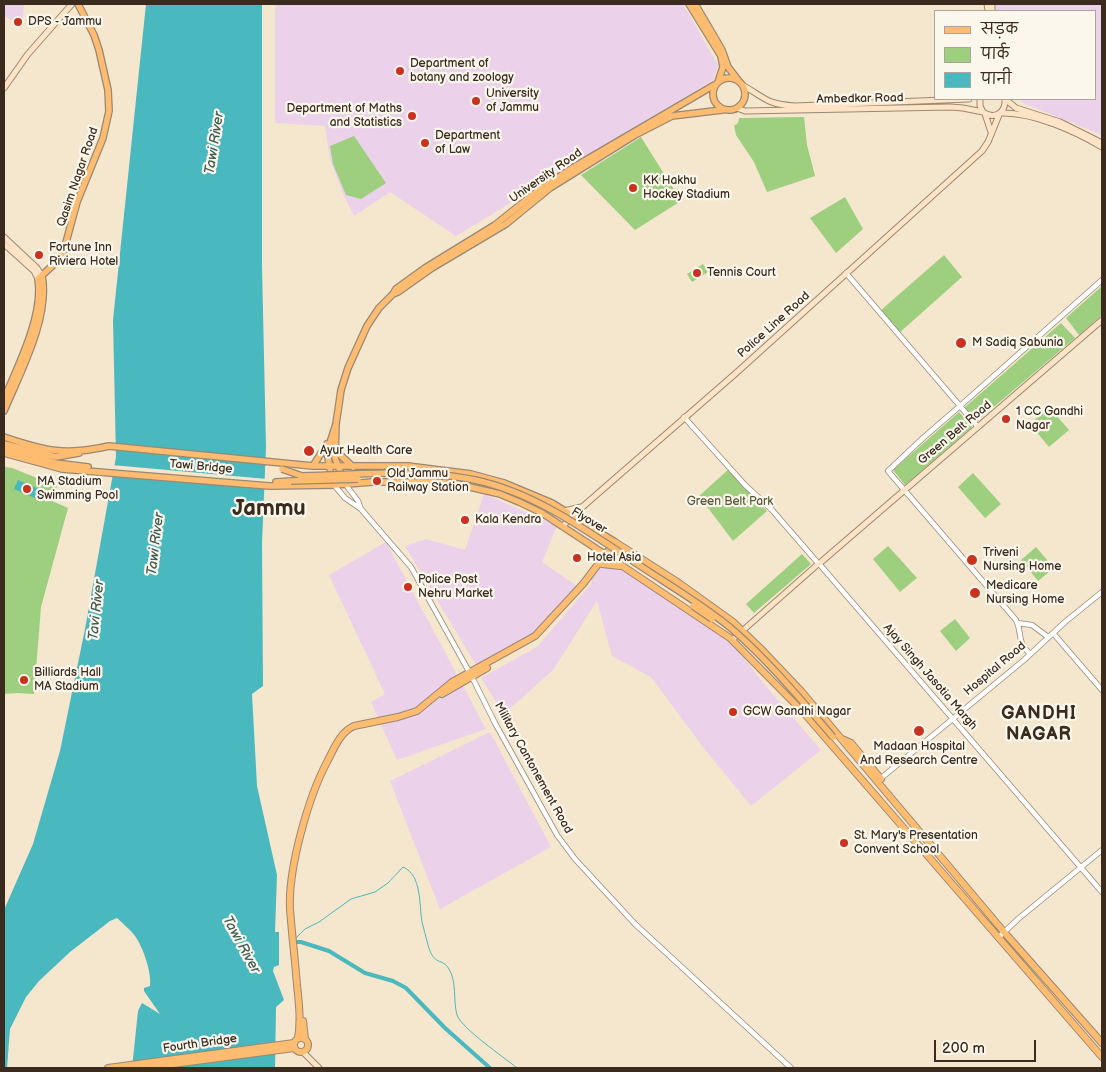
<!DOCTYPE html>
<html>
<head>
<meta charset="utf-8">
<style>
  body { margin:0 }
  #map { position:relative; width:1106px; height:1072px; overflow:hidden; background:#f5e6ce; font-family:"Balsamiq Sans","Playpen Sans Deva",sans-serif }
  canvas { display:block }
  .frame { position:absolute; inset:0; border:5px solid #3b2a1e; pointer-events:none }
  .legend { position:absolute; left:934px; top:10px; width:162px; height:90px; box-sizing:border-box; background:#fbf7ec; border:1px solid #aea59a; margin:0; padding:6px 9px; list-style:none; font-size:15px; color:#3b2a1e }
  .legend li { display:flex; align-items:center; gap:10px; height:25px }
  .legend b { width:25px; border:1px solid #aea59a }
  .scale { position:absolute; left:934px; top:1040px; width:102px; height:22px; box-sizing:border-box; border:2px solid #3b2a1e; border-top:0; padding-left:6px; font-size:15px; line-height:18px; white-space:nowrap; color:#3b2a1e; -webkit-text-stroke:4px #fbf7ec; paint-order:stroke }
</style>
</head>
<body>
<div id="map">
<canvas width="1106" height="1072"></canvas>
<div class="frame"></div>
<ul class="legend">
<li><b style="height:6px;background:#fdbc6f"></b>सड़क</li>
<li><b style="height:14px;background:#9dcf7f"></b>पार्क</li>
<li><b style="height:14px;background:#49b8bf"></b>पानी</li>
</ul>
<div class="scale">200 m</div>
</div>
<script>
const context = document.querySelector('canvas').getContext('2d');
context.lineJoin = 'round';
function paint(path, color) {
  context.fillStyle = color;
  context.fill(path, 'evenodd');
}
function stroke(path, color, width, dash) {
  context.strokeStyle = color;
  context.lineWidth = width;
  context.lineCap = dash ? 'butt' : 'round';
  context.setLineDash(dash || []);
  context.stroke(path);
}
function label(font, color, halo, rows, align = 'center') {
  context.font = font + ' "Balsamiq Sans",sans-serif';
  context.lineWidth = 4.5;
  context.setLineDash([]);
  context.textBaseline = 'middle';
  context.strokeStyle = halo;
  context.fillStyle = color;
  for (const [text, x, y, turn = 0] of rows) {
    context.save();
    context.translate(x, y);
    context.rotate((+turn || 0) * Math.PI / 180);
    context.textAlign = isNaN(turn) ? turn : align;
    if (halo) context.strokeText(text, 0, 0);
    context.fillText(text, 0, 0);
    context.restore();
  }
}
const built = new Path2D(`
  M4,4H24L22,28L4,15Z
  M275,4H683L718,65L713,80L456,236L390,192L354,216L344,196L330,160L325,126L275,123Z
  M995,4H1102V135L1023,103L1019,99H1095V11H996Z
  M484,494L557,526L542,562L577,586L535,633L476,665L405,546L426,539L465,550Z
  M386,542L486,729L397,760L371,702L385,694L329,575Z
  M608,556L730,638L759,678L821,750L751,806L703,747L651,677L612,656L597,601L553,670L504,714L481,678L537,647L592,583L591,576Z
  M490,732L551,847L440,909L390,781Z`);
const green = new Path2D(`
  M804,117L807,145L815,176L767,192L754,162L736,135L734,126L738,123L739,118Z
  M354,136L386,183L361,199L346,195L333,164L330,146Z
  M641,137L681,201L635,230L581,175Z
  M845,197L863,229L836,253L810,218Z
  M944,255L962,277L898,334L880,311Z
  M703,264L708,272L692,282L687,274Z
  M1102,286V315L1079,335L1066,318Z
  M1061,323L1075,338L976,422L964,408Z
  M1049,407L1069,430L1049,447L1030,424Z
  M959,412L972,427L905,485L893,470Z
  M4,467L12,468L57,486L52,501L68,508L41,607L34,694L17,693L4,694Z
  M729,469L767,511L733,541L699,496Z
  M973,473L1001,504L985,518L958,487Z
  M888,546L917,578L900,592L873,559Z
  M1036,547L1054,568L1038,581L1021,560Z
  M802,554L811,564L754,613L746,604Z
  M955,619L970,638L956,651L940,631Z`);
const water = new Path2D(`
  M146,4H262V266L266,447L262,543L263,686L252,694L257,786L277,875L275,932H279V965L274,967L273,971L284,1000L276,1007L275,1068H132L138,1011L142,1003L160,1014L144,991V988L150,986C152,973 143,947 135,936C130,929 123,924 117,918L110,921L70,952L39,981L26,997L10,1029L7,1068H4V910L33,844L60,751L85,629L116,457L113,320Z
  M18,480L41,490L37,499L14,489Z`);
const pier = new Path2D(`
  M112,465L267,479V489L110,476Z`);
const stream = new Path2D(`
  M296,938L305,929L319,922L351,899L375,892L388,883L403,867C422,875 419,905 422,922C424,930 426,937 428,945C434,967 442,957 449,969C457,982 453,1001 457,1015C462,1029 504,1057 517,1068`);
const canal = new Path2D(`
  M292,942H301L329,951L365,973L393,981L406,988L445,1028L490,1068`);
const tertiary = new Path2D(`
  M846,273L978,427
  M684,417L745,485L772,510L817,562
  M334,485L345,498L361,509
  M346,485L358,501L361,509L411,567L472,677L495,723L557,835L575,859L635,924L791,1068
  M821,566L1102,892
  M1018,623L1032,625L1048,637
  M1053,633L1102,690
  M1029,653C1016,640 1023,634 1016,620L888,471L923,438L960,406L1102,280
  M880,779L1024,660L1065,622L1102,592
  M998,938L1018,919L1102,850`);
const secondary = new Path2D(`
  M987,4L988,11
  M992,4V11
  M742,85C766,98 765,104 795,106L969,99
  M4,88L28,54L72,4
  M980,99V106L983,112C994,120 1006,113 1005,99
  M1005,99L1016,108L1060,122L1102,143
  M737,108L745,111L950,107L963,108L983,112
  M1001,113C1033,112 1075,131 1102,147
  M985,114L991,132
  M4,237L37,268L42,276
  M4,244L34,271L38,279
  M564,511L581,507
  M563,526L572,516L735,374L982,151L988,142L999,115
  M821,562L1102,320
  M732,640L817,565
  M303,1052L319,1068`);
const primary = new Path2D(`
  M689,4L721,56L723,67L718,82
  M695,4L722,50L728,67L738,80
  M713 94a16 16 0 1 1 32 0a16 16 0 1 1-32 0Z
  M393,294L398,292L432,268L506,224L550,188L635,135L672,116L722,110
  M4,399C18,366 44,315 38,279L62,257L77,202L103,138L109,111L108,90L99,50L94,35L78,4
  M4,411C20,373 50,317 42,276
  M336,424L335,458L343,479
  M4,437C45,451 66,456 109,446L313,466H408L471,474L504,483L552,503L615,542
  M4,444L56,457L79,453
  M4,448L55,463L88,467
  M335,450L353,467
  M4,453L62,469L269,486L334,485L373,482H434L457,484L500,494L519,502L542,513L606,555
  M313,466L327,444
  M330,469L327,452L336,424L341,390L348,368L367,326L379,308L393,294L396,289L425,268L495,225L540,189L574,167L716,84
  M276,482L291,481`);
const trunk = new Path2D(`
  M606,555L730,638L804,713L1102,1057
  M602,564L620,566
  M442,694L487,668
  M842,739L851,743L881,779
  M303,1021L305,1039
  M294 1045a7 7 0 1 1 14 0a7 7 0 1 1-14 0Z
  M298,1038C301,1021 299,1003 297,985C295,960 292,935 290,909C288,869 308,798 327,762C334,749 340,732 354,726L398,717L417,711L452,682L535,636L583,584L615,542L676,581L733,622L763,651L801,691L1004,932L1102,1043
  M108,1068L294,1043
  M143,1068L294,1048`);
const primaryBridge = new Path2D(`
  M282,469L302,476C360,475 419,468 475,480C537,493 593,535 645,569C674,588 706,607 732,629C769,661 801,700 833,737
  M291,481L358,479
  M693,606L712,619`);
const markers = [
  [18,22,5,"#c8321e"],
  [400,71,5,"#c8321e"],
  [476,101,5,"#c8321e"],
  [412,116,5,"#c8321e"],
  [425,143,5,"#c8321e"],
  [633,188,5,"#c8321e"],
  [39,255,5,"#c8321e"],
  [697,273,5,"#c8321e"],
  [961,343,6,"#c8321e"],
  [1006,419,5,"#c8321e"],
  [309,451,6,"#c8321e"],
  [377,481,5,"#c8321e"],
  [27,489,5,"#c8321e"],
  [465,520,5,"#c8321e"],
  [577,558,5,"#c8321e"],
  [972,560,6,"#c8321e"],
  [408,587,5,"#c8321e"],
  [975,593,6,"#c8321e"],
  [24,680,5,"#c8321e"],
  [733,712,5,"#c8321e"],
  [919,731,6,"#c8321e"],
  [844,843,5,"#c8321e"]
];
const poiNames = [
  ["DPS - Jammu",28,22],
  ["Department of",410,64],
  ["botany and zoology",410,78],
  ["University",486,94],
  ["of Jammu",486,108],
  ["Department of Maths",402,109,"right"],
  ["and Statistics",402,123,"right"],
  ["Department",435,136],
  ["of Law",435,150],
  ["KK Hakhu",643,181],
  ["Hockey Stadium",643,195],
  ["Fortune Inn",49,248],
  ["Riviera Hotel",49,262],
  ["Tennis Court",707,273],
  ["M Sadiq Sabunia",972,343],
  ["1 CC Gandhi",1016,412],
  ["Nagar",1016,426],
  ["Ayur Health Care",320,451],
  ["Old Jammu",387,474],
  ["Railway Station",387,488],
  ["MA Stadium",37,482],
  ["Swimming Pool",37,496],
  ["Kala Kendra",475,520],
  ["Triveni",983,553],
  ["Nursing Home",983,567],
  ["Hotel Asia",587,558],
  ["Police Post",418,580],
  ["Nehru Market",418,594],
  ["Medicare",986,586],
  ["Nursing Home",986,600],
  ["Billiards Hall",34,673],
  ["MA Stadium",34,687],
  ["GCW Gandhi Nagar",743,712],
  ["Madaan Hospital",919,747,"center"],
  ["And Research Centre",919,761,"center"],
  ["St. Mary's Presentation",854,836],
  ["Convent School",854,850]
];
const streetNames = [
  ["Ambedkar Road",860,99,-1],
  ["University Road",546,176,-35],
  ["Qasim Nagar Road",78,177,-71],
  ["Police Line Road",774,325,-42],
  ["Green Belt Road",955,433,-40],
  ["Tawi Bridge",201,467,5],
  ["Flyover",589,521,31],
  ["Hospital Road",995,669,-40],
  ["Ajay Singh Jasotia Margh",930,677,49],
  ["Military Cantonement Road",533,768,61],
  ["Fourth Bridge",200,1044,-8]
];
const parkNames = [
  ["Green Belt Park",730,502]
];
const waterNames = [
  ["Tawi River",215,143,-81],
  ["Tawi River",156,544,-83],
  ["Tavi River",97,610,-84],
  ["Tawi River",241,945,61]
];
const districtNames = [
  ["GANDHI",1039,714],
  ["NAGAR",1039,735]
];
const townNames = [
  ["Jammu",269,509]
];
paint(built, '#ecd1ea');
paint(green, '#9dcf7f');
paint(water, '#49b8bf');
paint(pier, '#f5e6ce');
stroke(stream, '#49b8bf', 1);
stroke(canal, '#49b8bf', 4);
stroke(tertiary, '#988876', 6);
stroke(secondary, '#988876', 7);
stroke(primary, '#988876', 8);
stroke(trunk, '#988876', 8);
stroke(tertiary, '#fff', 4.5);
stroke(secondary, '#fee4c5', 5);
stroke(primary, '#fdbc6f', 5.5);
stroke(trunk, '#fdbc6f', 6);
stroke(primaryBridge, '#988876', 8, []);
stroke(primaryBridge, '#fdbc6f', 5.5);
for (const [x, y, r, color] of markers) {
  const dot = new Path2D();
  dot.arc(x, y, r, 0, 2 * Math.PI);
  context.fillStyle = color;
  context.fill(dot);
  stroke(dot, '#fbf7ec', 2);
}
label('12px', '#3b2a1e', '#fbf7ec', poiNames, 'left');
label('12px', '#3b2a1e', '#fbf7ec', streetNames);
label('12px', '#585c3b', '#fbf7ec', parkNames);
label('italic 14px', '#405c56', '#fbf7ec', waterNames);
context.letterSpacing = '1px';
label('bold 18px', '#3b2a1e', '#fbf7ec', districtNames);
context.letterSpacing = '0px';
label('bold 22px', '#3b2a1e', '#fbf7ec', townNames);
</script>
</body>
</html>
